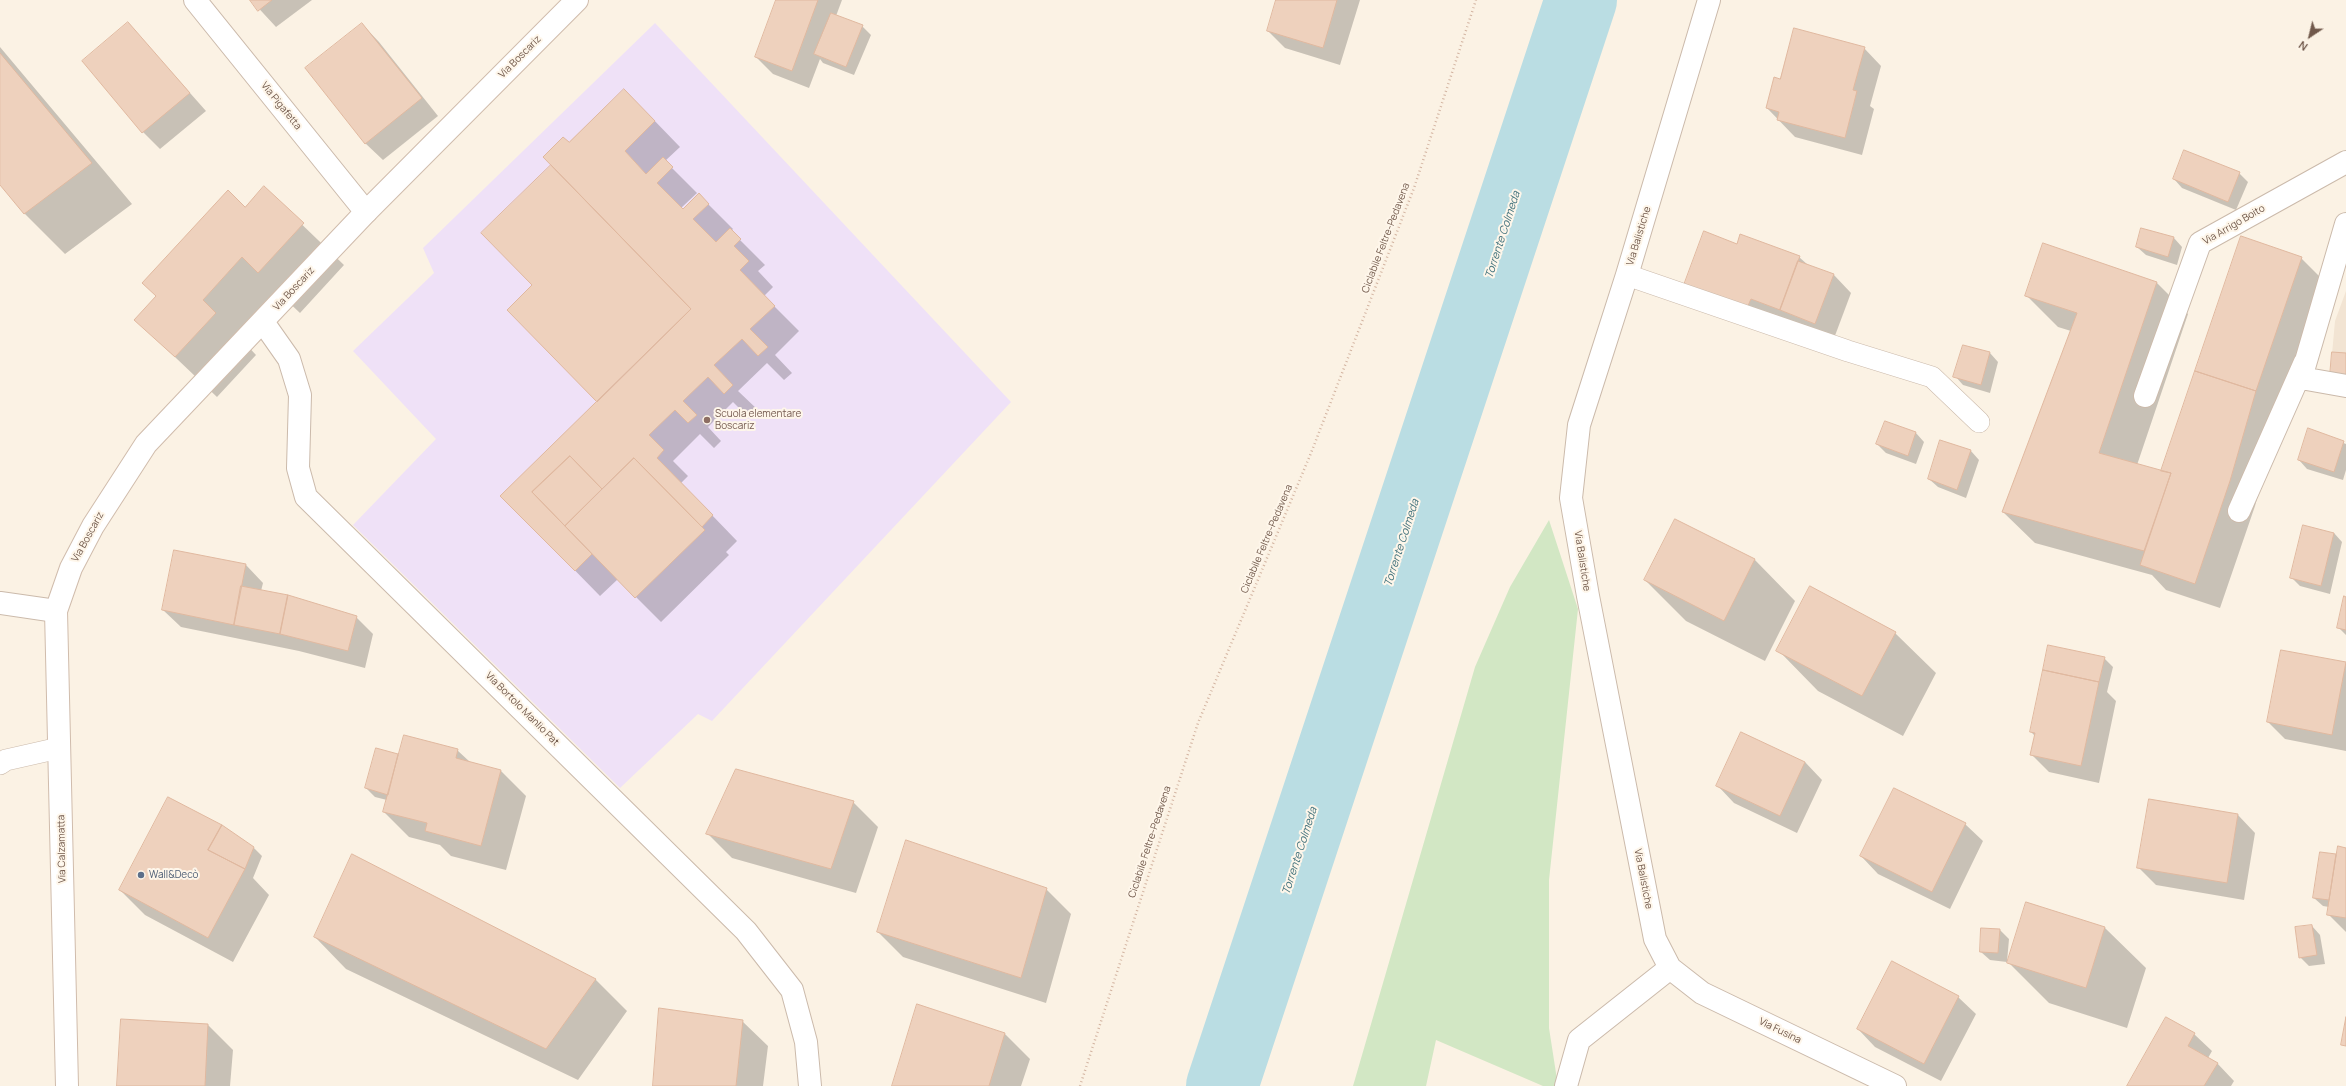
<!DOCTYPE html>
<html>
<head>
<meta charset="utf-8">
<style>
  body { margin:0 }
  #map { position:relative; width:2346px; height:1086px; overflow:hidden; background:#fbf2e4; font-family:Manrope,sans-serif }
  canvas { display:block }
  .north { position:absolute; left:2290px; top:16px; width:40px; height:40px; -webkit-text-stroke:3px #fef6ea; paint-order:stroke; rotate:215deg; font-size:11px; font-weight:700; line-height:16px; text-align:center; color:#71594b }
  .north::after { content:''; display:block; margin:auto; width:14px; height:18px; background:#71594b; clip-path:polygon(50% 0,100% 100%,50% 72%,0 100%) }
</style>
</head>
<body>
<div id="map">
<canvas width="2346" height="1086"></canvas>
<div class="north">N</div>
</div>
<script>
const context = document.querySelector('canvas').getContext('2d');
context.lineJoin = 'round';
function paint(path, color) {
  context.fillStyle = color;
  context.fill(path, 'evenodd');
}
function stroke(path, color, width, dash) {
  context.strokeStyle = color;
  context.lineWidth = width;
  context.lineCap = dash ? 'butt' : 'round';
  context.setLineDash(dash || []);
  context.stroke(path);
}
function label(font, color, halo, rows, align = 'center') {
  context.font = font + ' Manrope,sans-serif';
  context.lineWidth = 4;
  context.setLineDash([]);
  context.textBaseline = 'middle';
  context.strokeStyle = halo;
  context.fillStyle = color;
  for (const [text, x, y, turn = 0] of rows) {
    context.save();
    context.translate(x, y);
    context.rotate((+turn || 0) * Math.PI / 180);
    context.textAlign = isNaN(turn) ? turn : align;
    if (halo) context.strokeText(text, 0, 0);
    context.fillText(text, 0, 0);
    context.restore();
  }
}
const residential = new Path2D(`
  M2346,291V378L2330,376L2335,321Z`);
const education = new Path2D(`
  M655,23L1011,402L712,721L698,714L620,788L353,525L436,439L353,351L434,273L423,248Z`);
const green = new Path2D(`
  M1549,520L1578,609L1549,880V1028L1558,1086H1543L1436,1040L1426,1086H1353L1475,667L1510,587Z`);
const shadow = new Path2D(`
  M251,0H312L276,27Z
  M777,0H842L836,16L862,26L871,35L854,75L823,63L820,59L809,88L773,74L756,57Z
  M1277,0H1360L1340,65L1285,48L1268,31Z
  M128,23L206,111L160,149L143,132L83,61Z
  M362,24L379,42L438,116L383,160L365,143Z
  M0,47L132,204L65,254L24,213L0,184Z
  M1864,48L1881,66L1870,106L1874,109L1862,155L1795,137L1767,108L1781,80Z
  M649,115L680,147L665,161L697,193L681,208L683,210L699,195L733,229L731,231L765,265L758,271L773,287L764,296L799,331L775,355L792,373L784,380L767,363L738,391L758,410L749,418L733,402L708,427L721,441L714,448L700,434L673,461L688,476L681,483L737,541L726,552L729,555L661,622L618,579L600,596L502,496L598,402L533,285L552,165L569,144Z
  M2239,173L2248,182L2236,210L2182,188L2174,179Z
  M264,188L344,265L300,313L283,297L243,341L256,355L217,397L136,320Z
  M2142,229L2174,238L2182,247L2177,265L2146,255L2137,247Z
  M1737,245L1799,257L1808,265L1834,275L1851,293L1833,341L1703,302Z
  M2301,258L2326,283L2280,417L2255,506L2220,608L2166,590L2152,575L2035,543L2003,512L2071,331L2058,327L2026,295L2157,283L2188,314L2137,465L2162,472Z
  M1963,346L1990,353L1998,362L1990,393L1963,385L1955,376Z
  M2309,430L2346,444V470L2343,480L2307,469L2299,460Z
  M1916,433L1924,442L1916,464L1886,453L1877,444Z
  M1941,441L1971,451L1979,460L1966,498L1938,487L1929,479Z
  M1676,520L1755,560L1795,601L1765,661L1686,621L1645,580Z
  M2334,533L2342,542L2330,594L2300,586L2291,577Z
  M175,551L246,565L263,583L261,591L356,617L373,634L365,668L299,651L181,627L163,610Z
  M2346,598V635L2339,628Z
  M1895,633L1936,673L1903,736L1818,691L1778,650Z
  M2282,651L2346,663V751L2285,739L2268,722Z
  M2104,658L2113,667L2107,692L2116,701L2099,783L2049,772L2031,754L2035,736L2031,732Z
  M457,750L470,762L501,771L526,796L506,870L451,856L440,845L409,837L384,812L387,800L375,797L366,788L398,755Z
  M1805,762L1822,780L1797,833L1734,803L1717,785Z
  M2150,800L2238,815L2255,833L2244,900L2156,885L2139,868Z
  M853,802L878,827L856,893L732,858L707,833Z
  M1965,824L1983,841L1950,909L1878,874L1861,856Z
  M253,847L262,856L253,878L269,895L233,962L145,915L120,890Z
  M2346,849V932L2328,914L2329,907L2323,906L2314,898L2321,853L2337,855Z
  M1046,889L1071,914L1046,1003L903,957L878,932Z
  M2027,903L2105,928L2146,968L2127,1028L2049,1003L2008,962Z
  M2312,926L2320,935L2325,964L2309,966L2300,957Z
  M1982,929L2000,930L2009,939L2007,962L1990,960L1981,952Z
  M315,937L595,979L627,1011L578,1080L346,969Z
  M1958,997L1976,1014L1941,1081L1875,1047L1858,1029Z
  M742,1021L768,1046L763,1086H654Z
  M208,1025L233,1050L230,1086H118Z
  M1005,1034L1030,1059L1021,1086H893Z
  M2194,1034L2212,1051L2208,1058L2217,1063L2234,1081L2231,1086H2128Z`);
const river = new Path2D(`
  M1222,1086L1581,0`);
const building = new Path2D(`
  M250,0H272L258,11Z
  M776,0H818L792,71L755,57Z
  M1276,0H1337L1323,48L1267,31Z
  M831,13L863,25L846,67L814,54Z
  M128,22L190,93L142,133L82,61Z
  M362,23L422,98L365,144L305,68Z
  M1794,28L1865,47L1853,90L1857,91L1845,138L1777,120L1779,112L1766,108L1774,77L1780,79Z
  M0,53L92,163L24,214L0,185Z
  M624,89L655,121L625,151L646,174L663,157L673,167L657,183L683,209L699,193L709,204L693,219L716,242L730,228L741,239L734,246L749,261L740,270L775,306L750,329L768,347L758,356L742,339L714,365L733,385L724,394L708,377L683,401L697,415L688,423L675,410L649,435L664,450L657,458L713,515L702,527L634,458L602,489L570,456L532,492L592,554L575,571L500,496L691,309L543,157L563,137L569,142Z
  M2184,150L2240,172L2228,202L2173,179Z
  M551,165L691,309L597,402L507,310L532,285L481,233Z
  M264,186L304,223L258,273L242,257L203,300L216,313L175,357L134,320L156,296L142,283L228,190L245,207Z
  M2141,228L2174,237L2168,257L2136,247Z
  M1704,231L1737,244L1740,234L1800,256L1780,310L1751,299L1747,308L1684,285Z
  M2241,236L2302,257L2256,391L2195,371Z
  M2043,243L2157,282L2099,453L2171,473L2144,551L2002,512L2077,313L2025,296Z
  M1798,261L1834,274L1815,324L1780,310Z
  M1963,345L1990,352L1981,385L1953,377Z
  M2332,352L2346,353V378L2330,376Z
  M2195,371L2256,391L2230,481L2195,584L2140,565L2171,473L2161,471Z
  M1885,421L1916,432L1908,456L1876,444Z
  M2308,428L2344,441L2334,472L2298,460Z
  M1940,440L1971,450L1957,490L1928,479Z
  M570,456L602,489L565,526L532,492Z
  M634,458L705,530L635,598L565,526Z
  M1675,519L1755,559L1724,621L1644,580Z
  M2303,525L2334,533L2321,586L2290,578Z
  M174,550L246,564L234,625L162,610Z
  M241,586L288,595L280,634L234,625Z
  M1810,586L1896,632L1862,696L1776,651Z
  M288,595L357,616L348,651L280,634Z
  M2344,596L2346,597V630L2337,628Z
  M2048,645L2105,657L2099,682L2043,670Z
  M2281,650L2346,662L2332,735L2267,722Z
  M2043,670L2099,682L2081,766L2030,755L2035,733L2030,732Z
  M1741,732L1805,762L1780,816L1716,786Z
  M404,735L458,749L456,758L501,770L481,846L425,831L427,823L383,812Z
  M376,748L398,754L388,795L365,788Z
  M736,769L854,801L831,869L706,834Z
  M1894,788L1966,823L1932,892L1860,856Z
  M168,797L222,825L208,850L245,869L208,938L119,890Z
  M2149,799L2238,814L2227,883L2137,868Z
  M222,825L254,847L245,869L208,850Z
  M906,840L1047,888L1021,978L877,932Z
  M2338,846L2346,848V918L2327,915Z
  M2320,852L2336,854L2329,900L2313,898Z
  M352,854L596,979L546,1049L314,937Z
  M2026,902L2105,927L2086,988L2007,963Z
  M2312,925L2317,955L2299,958L2295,927Z
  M1981,928L2000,929L1998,953L1980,952Z
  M1892,961L1959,996L1924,1064L1857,1029Z
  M917,1004L1005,1033L989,1086H892Z
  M659,1008L743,1020L736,1086H653Z
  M2166,1017L2195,1033L2188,1046L2218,1063L2204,1086H2127Z
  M2346,1017V1046L2341,1045Z
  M121,1019L208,1024L205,1086H117Z`);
const path = new Path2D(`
  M1080,1086L1198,723L1311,453L1414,188L1476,0`);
const lane = new Path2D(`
  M1627,275L1848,351L1932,377L1979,422
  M0,764L6,760L59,748`);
const street = new Path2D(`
  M195,0L366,212
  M1709,0L1627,275L1579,425L1571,498L1588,596L1655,939L1670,968L1702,993L1895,1086
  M2346,224L2301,378L2346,386
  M263,322L289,359L300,395L298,468L306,497L746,931L792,990L806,1042L810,1086
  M2145,396L2200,243L2346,162
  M2239,511L2305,362
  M0,603L56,611
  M1566,1086L1579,1040L1670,968`);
const secondary = new Path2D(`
  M67,1086L56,611L71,568L93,526L146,444L366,212L577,0`);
const markers = [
  [707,420,4,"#8d6e63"],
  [141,875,4,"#5c6f8a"]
];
const streetNames = [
  ["Via Boscariz",520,57,-45],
  ["Via Pigafetta",281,106,51],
  ["Via Arrigo Boito",2234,225,-30],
  ["Via Balistiche",1639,236,-73],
  ["Ciclabile Feltre-Pedavena",1386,238,-69],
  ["Via Boscariz",294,289,-47],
  ["Via Boscariz",88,537,-61],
  ["Ciclabile Feltre-Pedavena",1267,539,-67],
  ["Via Balistiche",1582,561,81],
  ["Via Bortolo Manlio Pat",522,709,45],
  ["Ciclabile Feltre-Pedavena",1150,842,-72],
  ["Via Calzamatta",62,849,-91],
  ["Via Balistiche",1643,879,79],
  ["Via Fusina",1780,1031,26]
];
const educationNames = [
  ["Scuola elementare",715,414],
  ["Boscariz",715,426]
];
const serviceNames = [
  ["Wall&Decò",149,875]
];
const waterNames = [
  ["Torrente Colmeda",1503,235,-72],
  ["Torrente Colmeda",1402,543,-72],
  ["Torrente Colmeda",1300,851,-72]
];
paint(residential, '#f2e4d3');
paint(education, '#efe1f7');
paint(green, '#d2e7c4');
paint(shadow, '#0003');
stroke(river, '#badde3', 72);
paint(building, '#eed1bd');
stroke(building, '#e0b89f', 1);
stroke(lane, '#cbbaab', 22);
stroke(street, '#cbbaab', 24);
stroke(secondary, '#d0bcac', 24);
stroke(path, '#d3b4a1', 2.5, [1, 3]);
stroke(lane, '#fff', 21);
stroke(street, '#fff', 22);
stroke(secondary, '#fff', 22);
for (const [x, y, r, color] of markers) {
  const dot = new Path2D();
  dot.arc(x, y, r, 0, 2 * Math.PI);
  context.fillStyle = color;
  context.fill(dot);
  stroke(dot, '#fef6ea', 1.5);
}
label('10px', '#71594b', '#fef6ea', streetNames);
label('10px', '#785e54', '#fef6ea', educationNames, 'left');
label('10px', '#4e5e75', '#fef6ea', serviceNames, 'left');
label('italic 11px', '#43737d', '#fef6ea', waterNames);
</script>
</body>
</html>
